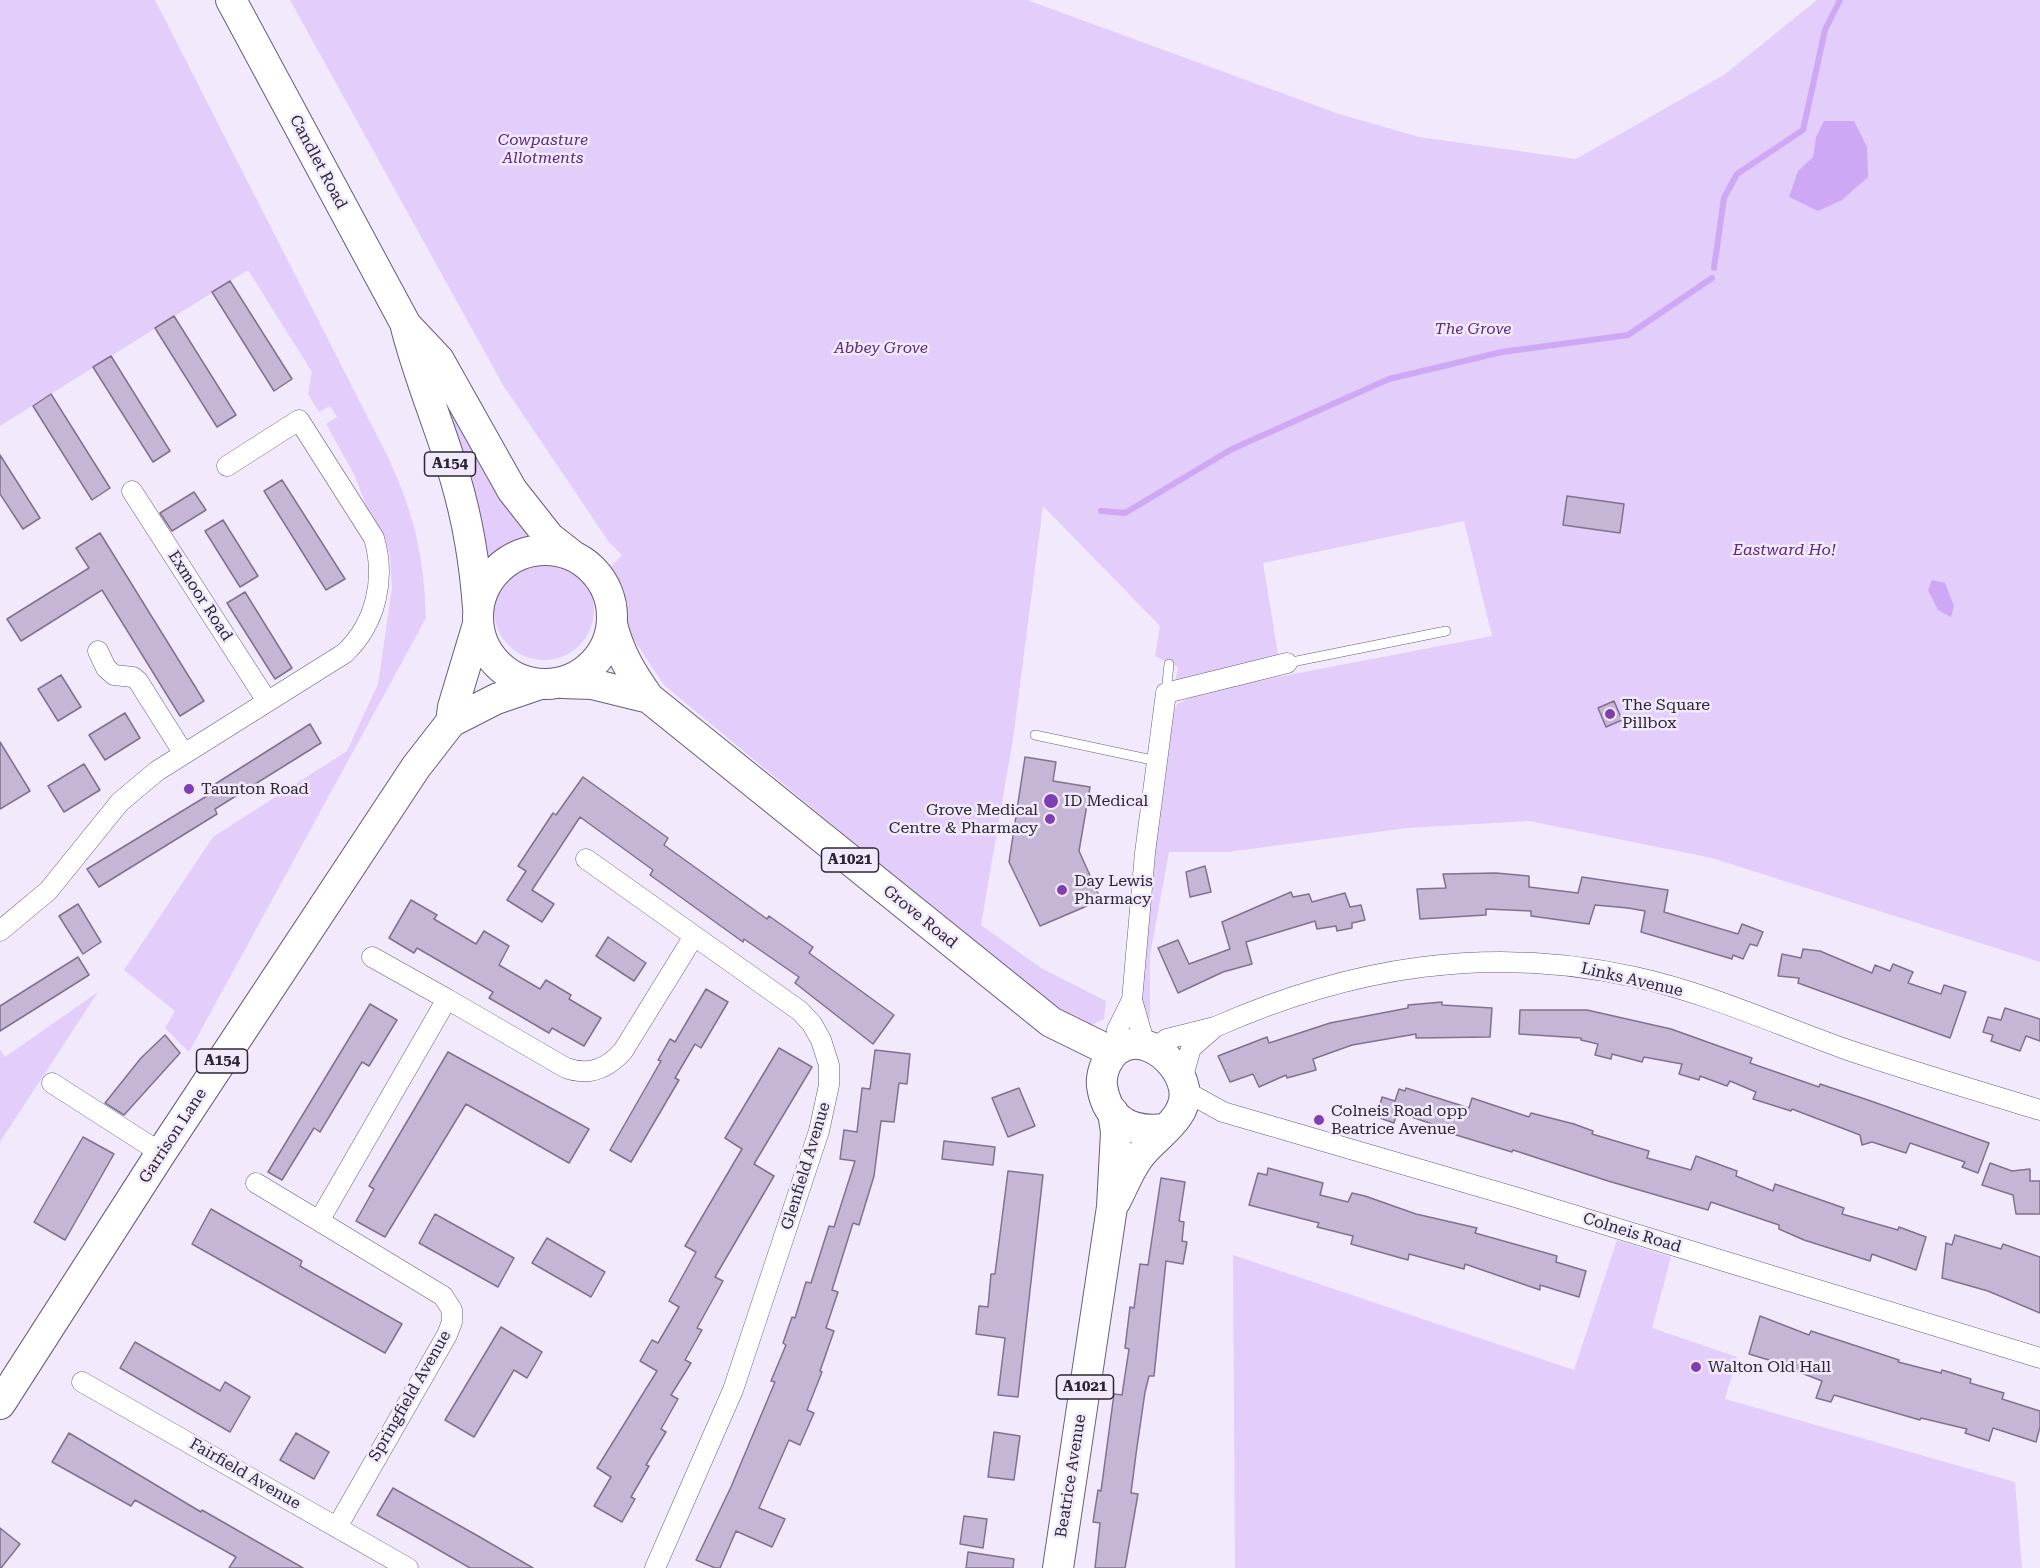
<!DOCTYPE html>
<html>
<head>
<meta charset="utf-8">
<style>
  body { margin:0 }
  canvas { display:block; background:#f2e9fc }
</style>
</head>
<body>
<canvas width="2040" height="1568"></canvas>
<script>
const context = document.querySelector('canvas').getContext('2d');
context.lineJoin = 'round';
function paint(path, color) {
  context.fillStyle = color;
  context.fill(path, 'evenodd');
}
function stroke(path, color, width, dash) {
  context.strokeStyle = color;
  context.lineWidth = width;
  context.lineCap = dash ? 'butt' : 'round';
  context.setLineDash(dash || []);
  context.stroke(path);
}
function label(font, color, halo, rows, align = 'center') {
  context.font = font + ' "Roboto Serif",serif';
  context.lineWidth = 5;
  context.setLineDash([]);
  context.textBaseline = 'middle';
  context.strokeStyle = halo;
  context.fillStyle = color;
  for (const [text, x, y, turn = 0] of rows) {
    context.save();
    context.translate(x, y);
    context.rotate((+turn || 0) * Math.PI / 180);
    context.textAlign = isNaN(turn) ? turn : align;
    if (halo) context.strokeText(text, 0, 0);
    context.fillText(text, 0, 0);
    context.restore();
  }
}
const green = new Path2D(`
  M0,0H155L388,457C414,514 424,555 426,618L189,1052L165,1028L175,1011L124,970L213,837L347,751L378,684L392,588L390,556L385,537L368,511L355,476L326,424L337,417L330,406L319,412L308,394L312,372L248,270L0,426Z
  M290,0H1027L1339,114L1419,137L1576,159L1724,75L1817,0H2040V962L1712,858L1529,821L1407,828L1228,852H1169L1150,955V1019L1136,1014L1167,731L1177,704L1205,691L1492,636L1464,521L1263,563L1278,654L1175,683L1178,667L1155,656L1160,626L1043,506L1013,739L981,925L1041,968L1106,1001L1104,1019L1085,1028L1065,1018L664,685L630,634L611,567L622,555L609,542L503,385Z
  M433,363L538,536L515,540L491,558L484,556Z
  M494 610a50 50 0 1 1 100 0a50 50 0 1 1-100 0Z
  M98,992L0,1142V1049L5,1057Z
  M1617,1240L1671,1257L1652,1328L1737,1357L1725,1399L2015,1482L2022,1568H1235L1233,1255L1574,1370Z`);
const water = new Path2D(`
  M1824,121H1854L1867,147L1868,177L1842,200L1818,211L1789,197L1798,171L1813,157L1816,137Z
  M1932,580L1945,583L1954,606L1951,617L1938,610L1928,590Z`);
const stream = new Path2D(`
  M1714,268L1724,198L1737,174L1803,130L1825,30L1840,0
  M1101,511L1125,513L1232,449L1389,379L1502,352L1628,335L1712,278`);
const building = new Path2D(`
  M230,281L292,379L274,391L212,292Z
  M174,316L236,415L217,427L155,328Z
  M111,356L170,451L153,462L93,367Z
  M51,394L110,488L92,500L33,406Z
  M0,455L40,518L23,529L0,494Z
  M282,480L345,579L326,590L264,491Z
  M194,492L206,510L172,531L160,513Z
  M1567,496L1624,504L1620,533L1563,525Z
  M223,520L258,576L240,587L205,531Z
  M100,533L204,701L180,716L102,590L21,641L7,619L89,568L76,548Z
  M245,592L292,668L275,679L227,603Z
  M61,675L81,707L58,721L38,689Z
  M1614,701L1622,720L1606,727L1598,708Z
  M125,713L140,738L105,760L89,735Z
  M310,724L321,743L215,809L217,814L99,887L87,869L215,791L212,786Z
  M0,742L30,791L0,809Z
  M1025,757L1056,762L1053,781L1090,787L1079,851L1101,900L1040,926L1009,862Z
  M84,764L100,790L64,812L48,786Z
  M583,777L668,838L664,845L767,919L769,916L813,947L809,953L894,1015L873,1044L795,983L799,977L744,939L743,942L650,875L653,870L580,817L532,890L554,904L542,922L507,900L526,871L518,866L553,813L556,815Z
  M1205,866L1211,892L1190,897L1186,872Z
  M1496,873L1529,876V887L1578,893L1582,877L1668,890L1664,912L1738,934L1742,924L1763,932L1757,946L1750,944L1743,959L1733,955L1732,959L1641,932L1645,911L1628,908L1595,905L1589,924L1531,916V911L1486,909V915L1420,919L1417,889L1446,888L1443,874Z
  M1291,892L1293,897L1309,894L1312,902L1345,893L1350,907L1361,905L1365,920L1352,923V928L1337,931L1336,926L1317,929L1315,921L1246,942L1252,964L1223,972L1178,993L1158,948L1178,940L1189,964L1230,949L1222,922Z
  M411,900L437,915L434,919L476,944L484,931L509,946L499,965L540,989L546,980L571,995L569,999L601,1018L584,1046L552,1028L549,1033L515,1013L489,998L493,992L417,948L414,953L389,938Z
  M78,904L101,942L83,954L59,916Z
  M608,937L646,963L634,981L596,956Z
  M1803,949L1820,951L1872,973L1875,965L1890,971L1893,964L1913,972L1908,983L1941,994L1944,985L1966,992L1950,1038L1798,983L1799,978L1778,976L1782,954L1801,958Z
  M78,957L89,975L0,1031V1006Z
  M706,989L728,1002L701,1048L695,1044L675,1078L679,1080L631,1162L610,1150L661,1061L658,1060L670,1039L675,1042Z
  M1442,1002V1005L1492,1008L1490,1037L1416,1038V1034L1352,1045L1313,1059L1316,1070L1287,1078L1286,1075L1259,1087L1253,1074L1230,1082L1218,1056L1267,1037L1269,1043L1330,1023L1408,1008V1005Z
  M370,1004L397,1020L369,1066L362,1062L320,1132L314,1128L282,1180L268,1172Z
  M2005,1008L2040,1019V1041L2026,1036L2020,1051L1991,1041L1993,1035L1983,1032L1988,1017L2001,1020Z
  M1520,1010H1587L1671,1029L1752,1058L1750,1063L1819,1087L1820,1084L1868,1100L1989,1143L1978,1173L1962,1167L1965,1162L1910,1143L1906,1153L1872,1142L1862,1145L1860,1135L1792,1109L1791,1111L1753,1099L1756,1092L1730,1081L1727,1086L1700,1076L1699,1080L1679,1074L1682,1064L1644,1057L1642,1062L1612,1054L1611,1059L1595,1055L1598,1044L1581,1040V1038L1519,1034Z
  M165,1035L180,1053L124,1115L105,1103L141,1058Z
  M779,1048L812,1067L754,1164L774,1176L715,1277L723,1281L697,1328L702,1330L685,1360L691,1363L671,1395L678,1399L661,1429L666,1432L646,1465L649,1466L631,1497L635,1499L622,1522L594,1506L611,1477L597,1468L657,1371L640,1361L652,1340L658,1343L679,1307L669,1301L696,1252L685,1246L742,1149L725,1138Z
  M875,1050L910,1054L907,1084L899,1083L894,1122L881,1121L874,1176L859,1225L853,1223L832,1290L838,1292L826,1328L834,1331L820,1371L822,1372L807,1410L814,1413L800,1445L789,1440L759,1508L785,1519L772,1547L736,1531L720,1568H715L696,1560L731,1487L775,1382L771,1381L786,1345L783,1343L792,1317L795,1318L806,1282L811,1283L829,1226L834,1227L855,1161L840,1159L844,1130L857,1132L862,1088L870,1089Z
  M448,1052L589,1129L569,1163L466,1104L385,1237L356,1221L374,1189L369,1186Z
  M1019,1088L1035,1126L1008,1137L992,1098Z
  M1406,1088L1469,1108L1472,1098L1529,1117L1531,1113L1574,1124L1593,1131L1592,1134L1649,1151L1647,1158L1691,1170L1696,1156L1737,1171L1736,1176L1773,1191L1775,1184L1844,1208L1842,1214L1898,1230L1899,1227L1926,1237L1916,1270L1872,1254L1870,1261L1804,1240L1779,1229V1225L1711,1202L1708,1210L1608,1181L1513,1150L1512,1152L1443,1131L1444,1128L1397,1112L1394,1123L1377,1117L1382,1097L1395,1101L1399,1089L1405,1091Z
  M83,1137L114,1154L65,1240L34,1222Z
  M944,1141L995,1147L993,1165L942,1159Z
  M1990,1163L2012,1171L2030,1169V1181H2040V1214H2016L2013,1195L1982,1185Z
  M1268,1168L1323,1183L1320,1195L1348,1202L1352,1193L1365,1196L1416,1214L1477,1228L1475,1233L1557,1256L1556,1262L1586,1271L1579,1297L1540,1285V1290L1465,1264L1464,1269L1409,1254L1408,1260L1351,1244L1353,1236L1317,1227L1319,1223L1249,1205L1258,1173L1267,1175Z
  M1008,1171L1043,1175L1018,1397L998,1395L1005,1338L976,1334L979,1306L988,1307L991,1274H995Z
  M1161,1178L1185,1182L1179,1221L1184,1222L1182,1241L1187,1242L1183,1264L1166,1261L1154,1376H1149L1145,1392L1136,1454L1131,1493L1138,1494L1125,1568H1095L1100,1523L1093,1522L1098,1490L1101,1491L1114,1394L1122,1395L1129,1349L1125,1348L1130,1307L1134,1308L1140,1264L1148,1265Z
  M211,1209L302,1261L300,1266L402,1324L385,1353L192,1244Z
  M435,1214L514,1258L498,1287L419,1243Z
  M1955,1235L2001,1249L2003,1244L2040,1257V1313L1988,1291L1942,1278L1946,1243L1952,1245Z
  M547,1238L605,1272L591,1297L532,1263Z
  M1760,1316L1809,1335L1811,1331L1899,1360L1898,1362L1941,1373L1942,1370L1971,1379L1970,1383L2004,1393L2002,1399L2040,1411V1427L2036,1442L1993,1428L1989,1441L1965,1433L1967,1429L1921,1418L1920,1420L1834,1395L1831,1402L1816,1398L1822,1381L1791,1369L1792,1367L1749,1354Z
  M501,1327L542,1352L527,1378L514,1370L474,1437L445,1420Z
  M135,1342L220,1391L225,1382L250,1397L230,1432L120,1368Z
  M994,1432L1020,1436L1014,1480L988,1477Z
  M69,1433L201,1512L202,1510L303,1568H229L236,1557L135,1500L131,1506L52,1462Z
  M296,1433L329,1452L314,1479L280,1460Z
  M393,1488L478,1536L533,1568H470L411,1534L377,1515Z
  M964,1516L987,1519L983,1548L960,1544Z
  M0,1528L20,1544L1,1568H0Z
  M968,1552L1014,1559L1013,1568H966Z`);
const service = new Path2D(`
  M1287,663L1446,631
  M1166,693L1169,664
  M1035,735L1157,761`);
const minor = new Path2D(`
  M132,491L267,701
  M98,651L106,668L114,675L133,677L138,681L184,754
  M586,859L800,1011L812,1024L821,1040L829,1065V1085L819,1131L733,1390L655,1568
  M0,931L48,891L120,802L157,771L345,653C376,623 386,579 374,538L299,420L227,466
  M447,999L566,1068C589,1076 607,1069 623,1051L694,936
  M1132,1000L1145,853L1166,693L1287,663
  M1215,1027C1351,967 1489,944 1635,977C1708,993 1775,1024 1845,1049C1910,1071 1975,1090 2040,1110
  M1118,1047L1117,1030L1132,1000L1145,1045
  M1154,1048L1167,1039L1215,1027L1191,1048L1182,1079
  M52,1083L161,1153
  M1185,1091L1223,1112L1515,1197L2040,1358
  M256,1183L319,1221
  M82,1382L408,1568
  M337,1527L447,1335L452,1322V1310L443,1296L319,1221L447,999L372,957`);
const primary = new Path2D(`
  M231,0L405,323C418,377 441,428 456,481C468,522 475,566 478,608
  M407,326L439,360L512,490L549,537L572,555
  M478 617a67 67 0 1 1 134 0a67 67 0 1 1-134 0Z
  M612,624C619,653 632,674 649,698L1051,1022L1112,1052
  M562,683L592,684L649,698
  M451,722L453,707L478,624
  M1115,1202C1123,1187 1129,1170 1139,1157C1154,1136 1190,1118 1184,1088C1177,1053 1127,1022 1106,1064C1103,1071 1101,1078 1102,1086C1107,1121 1132,1133 1164,1129
  M0,1404L161,1153L416,767L451,722L496,699L537,685
  M1058,1568L1112,1207L1116,1132L1113,1112`);
const markers = [
  [1610,714,6,"#803eb3"],
  [189,789,6,"#803eb3"],
  [1051,801,8,"#803eb3"],
  [1050,819,6,"#803eb3"],
  [1062,890,6,"#803eb3"],
  [1319,1120,6,"#803eb3"],
  [1696,1367,6,"#803eb3"]
];
const shields = [
  [450,464,51],
  [850,860,57],
  [222,1061,51],
  [1085,1387,57]
];
const shieldNames = [
  ["A154",450,464],
  ["A1021",850,860],
  ["A154",222,1061],
  ["A1021",1085,1387]
];
const parkNames = [
  ["Cowpasture",543,140],
  ["Allotments",543,158],
  ["The Grove",1473,329],
  ["Abbey Grove",881,348],
  ["Eastward Ho!",1784,550]
];
const streetNames = [
  ["Candlet Road",318,162,62],
  ["Exmoor Road",200,596,57],
  ["Grove Road",920,917,39],
  ["Links Avenue",1632,980,13],
  ["Garrison Lane",173,1136,-57],
  ["Glenfield Avenue",806,1166,-73],
  ["Colneis Road",1632,1233,17],
  ["Springfield Avenue",410,1396,-60],
  ["Fairfield Avenue",245,1474,30],
  ["Beatrice Avenue",1071,1476,-81]
];
const poiNames = [
  ["The Square",1622,705],
  ["Pillbox",1622,723],
  ["Taunton Road",201,789],
  ["ID Medical",1064,801],
  ["Grove Medical",1038,810,"right"],
  ["Centre & Pharmacy",1038,828,"right"],
  ["Day Lewis",1074,881],
  ["Pharmacy",1074,899],
  ["Colneis Road opp",1331,1111],
  ["Beatrice Avenue",1331,1129],
  ["Walton Old Hall",1708,1367]
];
paint(green, '#e3cdfb');
paint(water, '#cea8f4');
stroke(stream, '#cea8f4', 6);
paint(building, '#c5b6d5');
stroke(building, '#80728e', 1.5);
stroke(service, '#6a5c78', 10);
stroke(minor, '#6a5c78', 21);
stroke(primary, '#6a5c78', 32);
stroke(service, '#fff', 9);
stroke(minor, '#fff', 20);
stroke(primary, '#fff', 30);
for (const [x, y, r, color] of markers) {
  const dot = new Path2D();
  dot.arc(x, y, r, 0, 2 * Math.PI);
  context.fillStyle = color;
  context.fill(dot);
  stroke(dot, '#f2e9fc', 2);
}
for (const [x, y, w] of shields) {
  const box = new Path2D();
  box.roundRect(x - w / 2, y - 12, w, 24, 4.5);
  context.fillStyle = '#f2e9fc';
  context.fill(box);
  stroke(box, '#2c2632', 1.5);
}
label('bold 15px', '#2c2632', null, shieldNames);
label('italic 16px', '#5b2980', '#f2e9fc', parkNames);
label('16px', '#2c2632', '#f2e9fc', streetNames);
label('16px', '#2c2632', '#f2e9fc', poiNames, 'left');
</script>
</body>
</html>
